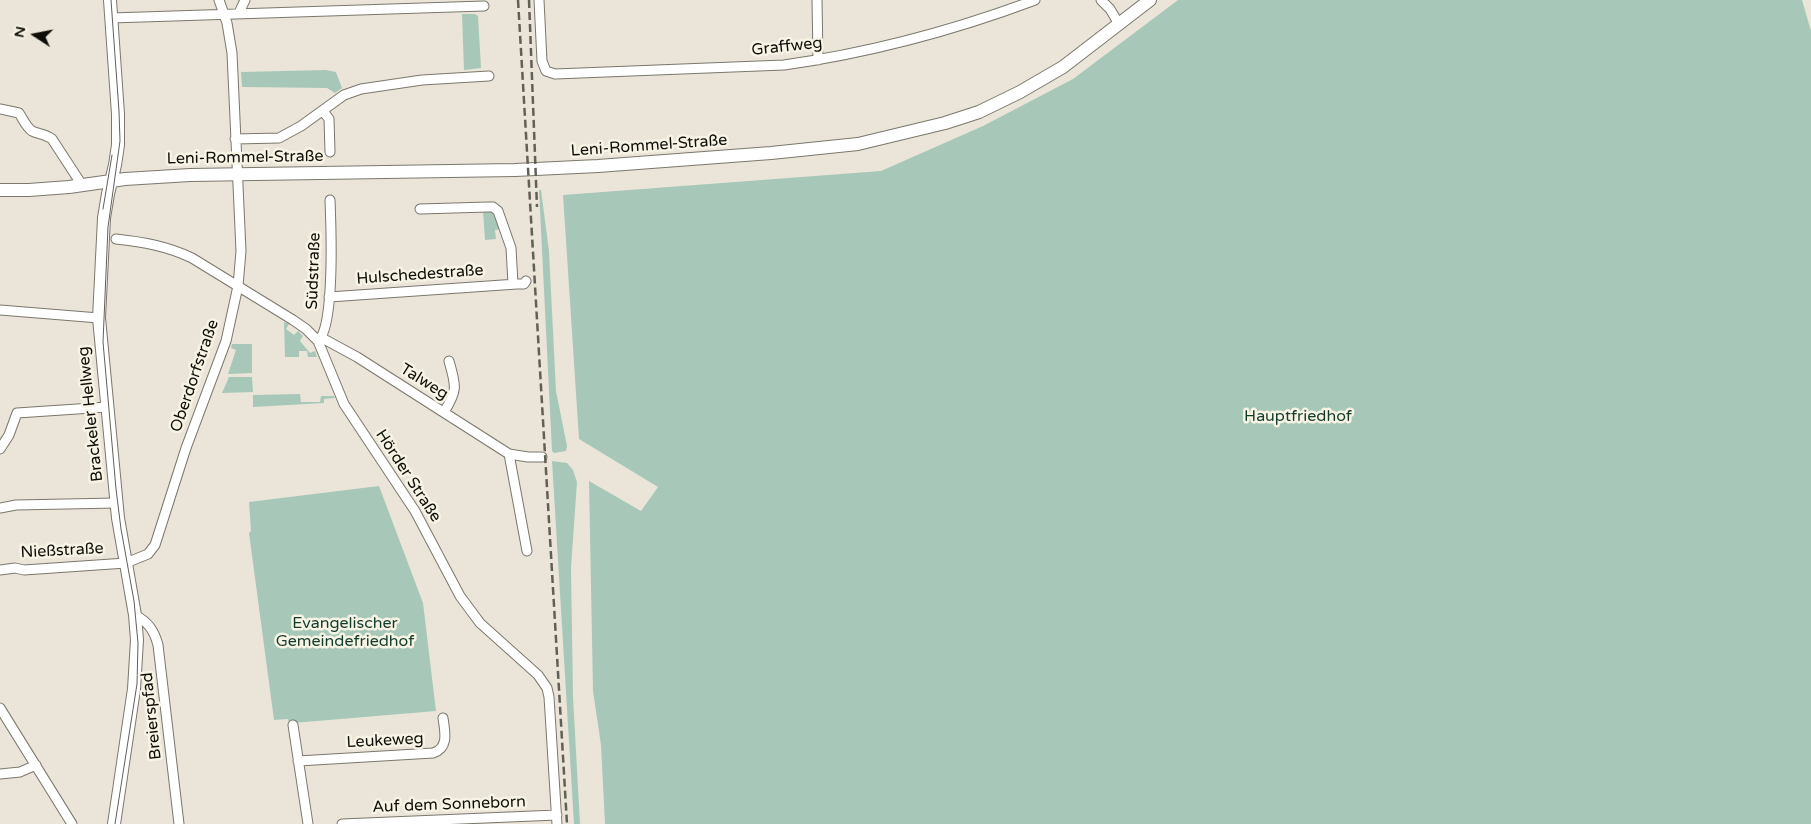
<!DOCTYPE html>
<html>
<head>
<meta charset="utf-8">
<style>
  body { margin:0 }
  #map { position:relative; width:1811px; height:824px; overflow:hidden; background:#eae5d8; font-family:"Varela Round",sans-serif }
  canvas { display:block }
  .north { position:absolute; left:10px; top:10px; width:50px; height:50px; -webkit-text-stroke:4px #f7f3e5; paint-order:stroke; rotate:281deg; font-size:14px; font-weight:700; line-height:20px; text-align:center; color:#0f0e09 }
  .north::after { content:''; display:block; margin:auto; width:18px; height:22px; background:#0f0e09; clip-path:polygon(50% 0,100% 100%,50% 72%,0 100%) }
</style>
</head>
<body>
<div id="map">
<canvas width="1811" height="824"></canvas>
<div class="north">N</div>
</div>
<script>
const context = document.querySelector('canvas').getContext('2d');
context.lineJoin = 'round';
function paint(path, color) {
  context.fillStyle = color;
  context.fill(path, 'evenodd');
}
function stroke(path, color, width, dash) {
  context.strokeStyle = color;
  context.lineWidth = width;
  context.lineCap = dash ? 'butt' : 'round';
  context.setLineDash(dash || []);
  context.stroke(path);
}
function label(font, color, halo, rows, align = 'center') {
  context.font = font + ' "Varela Round",sans-serif';
  context.lineWidth = 5;
  context.setLineDash([]);
  context.textBaseline = 'middle';
  context.strokeStyle = halo;
  context.fillStyle = color;
  for (const [text, x, y, turn = 0] of rows) {
    context.save();
    context.translate(x, y);
    context.rotate((+turn || 0) * Math.PI / 180);
    context.textAlign = isNaN(turn) ? turn : align;
    if (halo) context.strokeText(text, 0, 0);
    context.fillText(text, 0, 0);
    context.restore();
  }
}
const green = new Path2D(`
  M1178,0H1802L1811,31V824H605L601,745L593,691L589,481L641,511L658,487L579,439L563,195L881,171L983,126L1073,79Z
  M462,14H475L478,16L481,68L464,70Z
  M326,70L336,72L342,88L335,93L327,88L242,87L241,72Z
  M539,190H541L549,251L556,391L567,446L566,451L554,453L552,451Z
  M483,210L495,212L501,229L495,230L496,239L485,240Z
  M284,322L289,324L286,329L294,335L298,331L303,336L300,341L310,353L315,351L317,357H308L307,351H299V357H285Z
  M232,344H252V373L228,374L236,350L231,348Z
  M229,377H252L253,392L222,393Z
  M300,394L301,402H320L321,396H334L335,398L324,399V403L253,407V395Z
  M552,461L567,463L573,470L577,482L571,568L573,697L580,824H574Z
  M379,486L423,603L436,711L293,723H289L288,719L274,720L249,533L251,531L249,502Z`);
const street = new Path2D(`
  M539,0L542,61L546,71L555,74L784,65C868,53 955,30 1035,0
  M817,0L818,60
  M1101,0L1110,9L1119,24
  M239,13L245,0
  M111,18L484,6
  M0,109L19,113C23,119 26,127 32,131C38,134 45,134 52,139L82,185
  M323,111L329,119L330,152
  M235,139L279,138L301,126L344,95L361,89L422,80L489,76
  M420,209L488,207H493L498,211L511,248L513,284
  M116,239C143,242 167,246 192,258L293,320L306,329L318,341L344,404L415,511L460,596L480,623L538,675L547,688L549,697L557,824
  M329,297L517,284H524L526,281
  M0,310L99,318
  M322,338L357,357L509,454L528,457H542
  M318,341C335,327 331,224 330,200
  M444,412C458,390 456,386 449,361
  M0,449L9,435L17,413L107,407
  M509,454L527,551
  M0,508L16,505L116,503
  M0,570L15,568L24,570L126,563L148,554L155,545L186,448L226,341L238,286L241,251L232,53L227,23L219,0
  M135,615C148,622 154,630 158,645L179,824
  M0,708L72,824
  M293,725L308,824
  M298,761L433,753C449,748 445,732 443,718
  M0,774L20,772L36,765
  M342,824L557,815`);
const secondary = new Path2D(`
  M110,0L118,114V145L115,165L108,194L104,218L99,318L118,518L135,615L137,640L134,689L114,824
  M0,190H29L69,187L125,179L190,175L515,170L598,166L771,153L858,144L945,123L979,112L1020,92L1063,67L1150,0`);
const tram = new Path2D(`
  M111,0L119,111L120,141L108,227L103,342L116,489L121,529L134,601L138,643L137,684L115,824
  M103,209L112,155`);
const rail = new Path2D(`
  M518,0L567,824
  M529,0L537,207`);
const streetNames = [
  ["Graffweg",787,47,-6],
  ["Leni-Rommel-Straße",649,146,-4],
  ["Leni-Rommel-Straße",245,158,-1],
  ["Südstraße",314,271,-88],
  ["Hulschedestraße",420,275,-4],
  ["Oberdorfstraße",195,376,-71],
  ["Talweg",424,382,32],
  ["Brackeler Hellweg",91,414,-96],
  ["Hörder Straße",408,476,57],
  ["Nießstraße",62,551,-3],
  ["Breierspfad",152,716,-96],
  ["Leukeweg",385,741,-3],
  ["Auf dem Sonneborn",449,805,-2]
];
const parkNames = [
  ["Hauptfriedhof",1298,417],
  ["Evangelischer",345,624],
  ["Gemeindefriedhof",345,642]
];
paint(green, '#a7c8b8');
stroke(street, '#7b776c', 11);
stroke(secondary, '#7b776c', 14);
stroke(street, '#fff', 9);
stroke(secondary, '#fff', 12);
stroke(tram, '#625f57', 1);
stroke(rail, '#625f57', 2.5, [8, 4]);
label('16px', '#0f0e09', '#f7f3e5', streetNames);
label('16px', '#123d2d', '#f7f3e5', parkNames);
</script>
</body>
</html>
